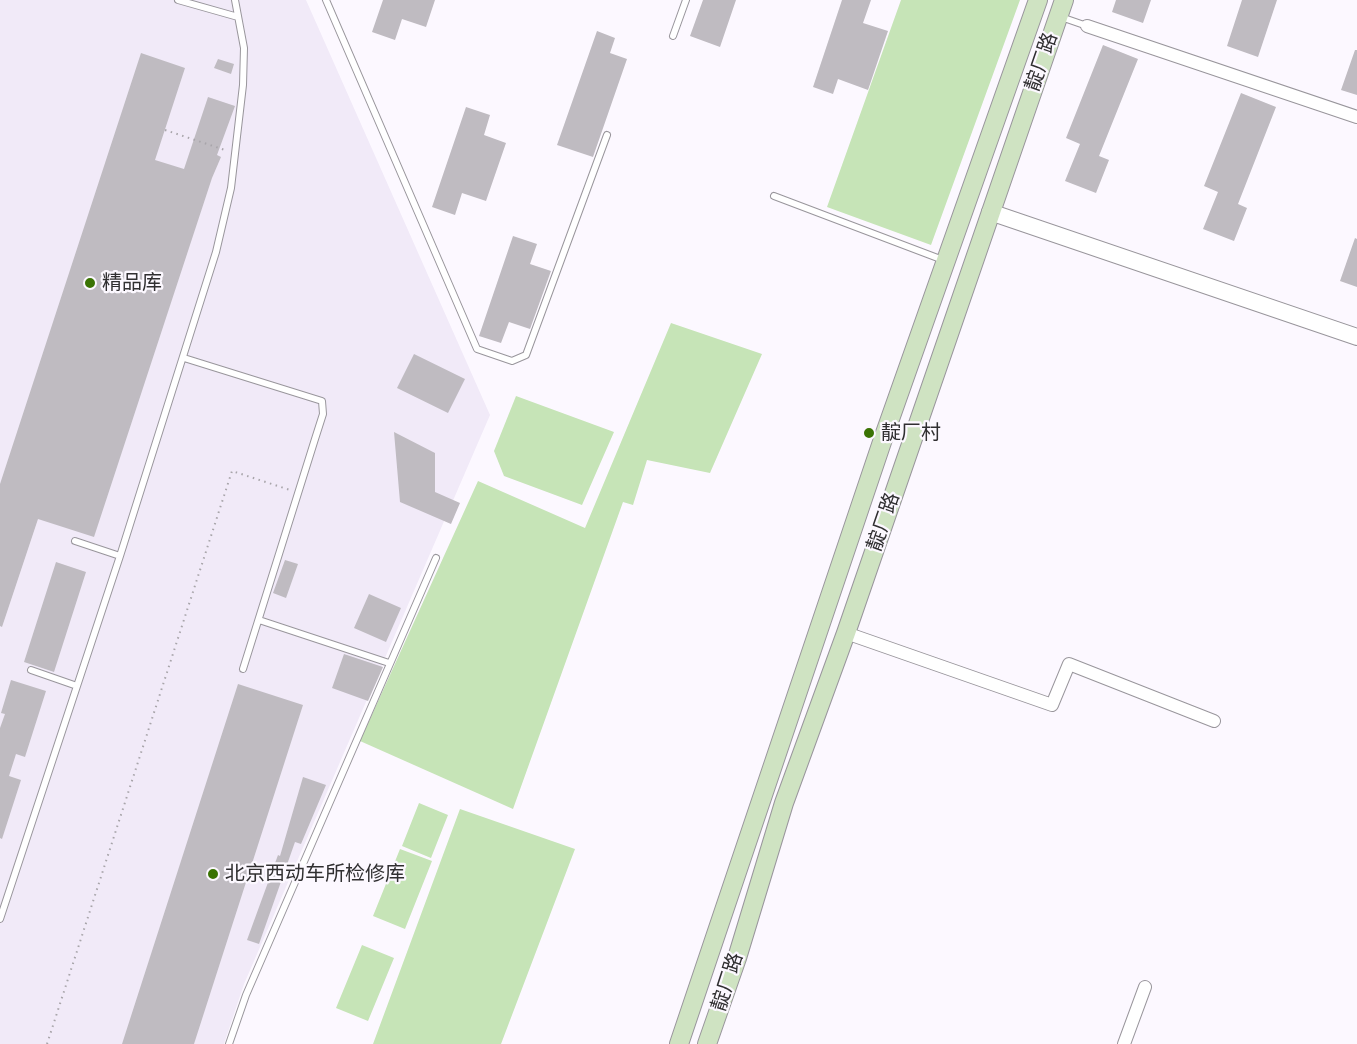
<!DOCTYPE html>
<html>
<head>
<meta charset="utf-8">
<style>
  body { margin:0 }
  canvas { display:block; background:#fcf8ff }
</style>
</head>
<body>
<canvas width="1357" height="1044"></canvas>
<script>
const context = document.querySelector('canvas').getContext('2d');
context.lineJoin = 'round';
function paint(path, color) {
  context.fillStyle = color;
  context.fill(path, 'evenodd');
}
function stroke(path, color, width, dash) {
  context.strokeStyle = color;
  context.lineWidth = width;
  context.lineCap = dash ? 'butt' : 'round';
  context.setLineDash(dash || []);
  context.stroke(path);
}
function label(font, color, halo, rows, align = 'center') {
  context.font = font + ' Helvetica,"Noto Sans SC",sans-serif';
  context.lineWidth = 4.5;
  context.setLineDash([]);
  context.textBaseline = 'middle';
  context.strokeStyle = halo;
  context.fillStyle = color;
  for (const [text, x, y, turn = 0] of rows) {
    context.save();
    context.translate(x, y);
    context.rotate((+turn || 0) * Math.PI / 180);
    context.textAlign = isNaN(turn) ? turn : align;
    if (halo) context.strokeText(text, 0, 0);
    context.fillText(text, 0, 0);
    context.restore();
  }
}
const built = new Path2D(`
  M0,0H306L490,415L244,984L224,1044H0Z`);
const green = new Path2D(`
  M901,0H1020L931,245L827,207Z
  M671,323L762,354L710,473L647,460L633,505L623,502L513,809L360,741L478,481L585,528Z
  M516,396L614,432L582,505L504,476L494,451Z
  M419,803L448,815L431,858L402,846Z
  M460,809L575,849L501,1044H373Z
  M400,849L432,861L405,929L373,916Z
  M362,945L394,958L368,1021L336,1008Z`);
const building = new Path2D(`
  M383,0H435L426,27L402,19L395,40L372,32Z
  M703,0H736L720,47L690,36Z
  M842,0H871L863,23L888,31L868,90L838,79L833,94L813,87Z
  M1116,0H1151L1143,23L1112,12Z
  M1242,0H1277L1258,57L1227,46Z
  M597,31L615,38L610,53L627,59L593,157L557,145Z
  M1103,45L1138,59L1099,156L1109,160L1096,193L1065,181L1080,144L1066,138Z
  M1355,50H1357V95L1341,90Z
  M141,53L185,68L155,160L184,169L208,97L235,106L217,155L221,157L212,178L94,537L38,519L2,627L0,626V484Z
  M218,59L234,64L231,74L214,68Z
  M1241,93L1276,107L1238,204L1247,208L1234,241L1203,229L1218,192L1204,186Z
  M466,107L490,115L484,135L506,143L486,201L462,193L455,215L432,207Z
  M513,236L537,244L530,264L551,271L530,329L509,322L501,343L479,336Z
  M1355,238L1357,239V287L1340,281Z
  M414,354L465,379L448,413L397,388Z
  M394,432L435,453V492L460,503L451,524L400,502Z
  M285,560L298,564L286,598L273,593Z
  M56,562L86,572L54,672L24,662Z
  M369,594L401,608L386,642L354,628Z
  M344,654L383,667L368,701L332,688Z
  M11,680L46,691L25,757L16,754L9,776L21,780L2,839L0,838V728L5,714L1,713Z
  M238,684L303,705L230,932L194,1044H122Z
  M303,777L326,785L301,844L295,842L259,944L247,940L278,855L280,856Z`);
const path = new Path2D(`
  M165,130L225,150
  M47,1044L232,471L290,490`);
const service = new Path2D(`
  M178,0L238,17
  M326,0L477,349L512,361L526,355L607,135
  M1061,17L1087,26
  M673,36L686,0
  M774,196L943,260
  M184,358L322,401L323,414L315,439L243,669
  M75,541L120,556
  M259,620L389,663
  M31,670L77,686
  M0,919L120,556L216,252L231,188L243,85L244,48L235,0
  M229,1044L246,995L436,558`);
const minor = new Path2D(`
  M1087,26L1357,117
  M846,633L1052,705L1069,664L1214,721
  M1124,1044L1145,987`);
const tertiary = new Path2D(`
  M990,212L1357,337`);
const secondary = new Path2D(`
  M679,1044L884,436L1038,0
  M707,1044L737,958L784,803L846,633L1064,0`);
const markers = [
  [90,283,6,"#3a7303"],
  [869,433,6,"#3a7303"],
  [213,874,6,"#3a7303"]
];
const streetNames = [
  ["靛厂路",1042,62,-71],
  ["靛厂路",884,522,-71],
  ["靛厂路",728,982,-72]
];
const poiNames = [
  ["精品库",102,283],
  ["靛厂村",881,433],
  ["北京西动车所检修库",225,874]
];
paint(built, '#f1eaf8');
paint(green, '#c6e4b7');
paint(building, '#bfbbc1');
stroke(service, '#99969c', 8);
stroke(minor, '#99969c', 14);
stroke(tertiary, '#99969c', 18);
stroke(secondary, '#99969c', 20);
stroke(path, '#a8a5aa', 2, [1.5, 4.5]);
stroke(service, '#fff', 6);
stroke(minor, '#fff', 12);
stroke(tertiary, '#fff', 16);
stroke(secondary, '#cfe3c2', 18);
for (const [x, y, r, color] of markers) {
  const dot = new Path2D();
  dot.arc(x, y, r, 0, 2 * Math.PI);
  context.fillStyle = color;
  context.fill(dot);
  stroke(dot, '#fcf8ff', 2);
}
label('20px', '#302f31', '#fcf8ff', streetNames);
label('20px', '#302f31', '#fcf8ff', poiNames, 'left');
</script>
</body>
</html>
